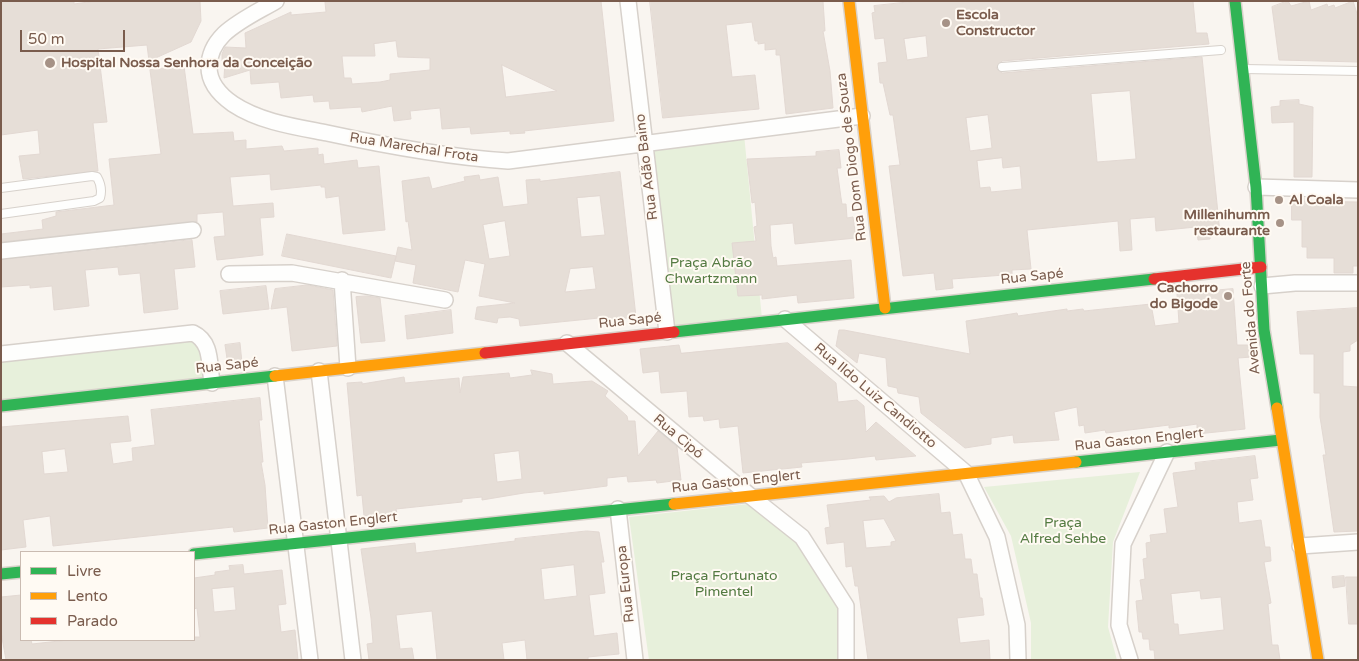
<!DOCTYPE html>
<html>
<head>
<meta charset="utf-8">
<style>
  body { margin:0 }
  #map { position:relative; width:1359px; height:661px; overflow:hidden; background:#f9f5f0; font-family:"Varela Round",sans-serif }
  canvas { display:block }
  .frame { position:absolute; inset:0; border:2px solid #7a5c4d; pointer-events:none }
  .legend { position:absolute; left:20px; top:551px; width:175px; height:90px; box-sizing:border-box; background:#fffaf3; border:1px solid #cabbb1; margin:0; padding:6px 9px; list-style:none; font-size:15px; color:#7a5c4d }
  .legend li { display:flex; align-items:center; gap:10px; height:25px }
  .legend b { width:25px; border:1px solid #cabbb1 }
  .scale { position:absolute; left:20px; top:30px; width:105px; height:22px; box-sizing:border-box; border:2px solid #7a5c4d; border-top:0; padding-left:6px; font-size:15px; line-height:18px; white-space:nowrap; color:#7a5c4d; -webkit-text-stroke:4px #fffaf3; paint-order:stroke }
</style>
</head>
<body>
<div id="map">
<canvas width="1359" height="661"></canvas>
<div class="frame"></div>
<ul class="legend">
<li><b style="height:6px;background:#30b455"></b>Livre</li>
<li><b style="height:6px;background:#ff9f0a"></b>Lento</li>
<li><b style="height:6px;background:#e5322d"></b>Parado</li>
</ul>
<div class="scale">50 m</div>
</div>
<script>
const context = document.querySelector('canvas').getContext('2d');
context.lineJoin = 'round';
function paint(path, color) {
  context.fillStyle = color;
  context.fill(path, 'evenodd');
}
function stroke(path, color, width, dash) {
  context.strokeStyle = color;
  context.lineWidth = width;
  context.lineCap = dash ? 'butt' : 'round';
  context.setLineDash(dash || []);
  context.stroke(path);
}
function label(font, color, halo, rows, align = 'center') {
  context.font = font + ' "Varela Round",sans-serif';
  context.lineWidth = 4;
  context.setLineDash([]);
  context.textBaseline = 'middle';
  context.strokeStyle = halo;
  context.fillStyle = color;
  for (const [text, x, y, turn = 0] of rows) {
    context.save();
    context.translate(x, y);
    context.rotate((+turn || 0) * Math.PI / 180);
    context.textAlign = isNaN(turn) ? turn : align;
    if (halo) context.strokeText(text, 0, 0);
    context.fillText(text, 0, 0);
    context.restore();
  }
}
const green = new Path2D(`
  M744,134L762,319L670,329L654,146Z
  M191,339L202,349L207,377L1,401V360Z
  M1140,472L1113,542L1108,627L1117,660H1031V623L1011,536L984,487Z
  M748,504L798,539L842,608L839,660H649L629,517Z`);
const building = new Path2D(`
  M1,1H74V4L95,1H200L201,21L191,42L149,61L147,45L98,49L107,122L93,123L98,171L23,179L19,156L40,154L38,130L1,135Z
  M332,1H601L614,121L524,131L525,133L510,134V131L471,134L470,127L442,129L440,108L410,111L411,119L394,121L392,106L362,112L361,107L330,109L329,101L314,102L313,95L281,98L279,82L251,84L250,70L224,78L225,61H222V54L225,47L246,48L245,33L291,12V15L326,12L325,2ZM396,41L398,57L430,58V70L390,74V80L380,82L352,84L351,78H344L342,56H375L374,44ZM502,65L557,91L506,97Z
  M650,1H823L825,31H823L830,71L833,108L786,114L780,55H776V49L765,50V43L758,44V41H755L752,22L726,25L732,77L755,75L759,109L663,118Z
  M917,1H1193L1196,33H1207L1209,44L1002,61L996,68L1002,73L1202,57L1220,233L1210,234V239L1198,240L1196,227L1156,231L1155,217L1130,219L1132,250L1120,251L1118,221L1027,230L1031,269L1012,270V274L1004,275L952,279L953,288L936,290L934,273L903,276L889,166L900,165L893,115H890L883,83H880L878,63L887,62L884,38L875,39L872,13L875,12L874,6ZM926,36L928,57L907,60L904,39ZM1130,91L1136,159L1097,162L1091,94ZM988,115L992,148L970,151L966,118ZM1002,158L1003,168L1020,166L1022,189L991,192L990,187L980,188L977,161Z
  M1288,1L1291,6L1309,1L1311,10L1327,4L1328,7L1334,5L1335,8L1353,1L1358,17V62L1279,60L1272,7Z
  M184,66L193,134L233,132L234,141L246,140V149L282,146L284,151L318,148V155L323,154L324,164L357,160L358,168L379,166L385,230L343,234L339,196L326,198L325,187H321V185L271,190L270,174L230,177L233,206L273,203L274,217L260,218L263,255L217,260L214,237L225,236L223,212L197,214V222L1,242V234L43,229L42,220L56,216V212L114,205L109,159L161,154L150,70Z
  M1299,100V104L1313,107L1312,177H1294V122L1272,123L1271,107L1280,106V101Z
  M839,150L841,168H837L841,198L842,204H846L847,218L853,217L856,238L795,244L793,223L770,225L771,246L773,258L776,257L777,266L851,260L854,298L798,303L797,295L762,299V295L738,296L732,243L756,241L754,227L757,226L755,202L752,203L747,159L816,156V152Z
  M620,172L636,317L599,321V318L520,326L519,319L510,317L498,318L497,323L475,319L477,307L515,303L479,296L485,264L465,260L458,292L413,283L416,265L395,261L398,247L412,250L408,221L406,222L402,181L429,177L432,189L465,181L464,177L479,175L480,180L498,177L503,207L528,204L526,180L540,179V181ZM600,196L605,235L581,237L577,198ZM505,221L510,256L489,259L483,225ZM593,267L596,289L565,292L570,269Z
  M1292,198H1304V201L1358,202V266H1353V273H1334V258H1307V247H1302V220H1292Z
  M287,234L396,256L391,278L282,256Z
  M192,240L195,267L174,269L178,309L144,313L140,273L119,275L118,267L85,270L89,306L54,310L52,286L30,288V285L1,287V260Z
  M308,285L333,290L337,346L292,351L287,307L271,309L275,289Z
  M266,286L269,309L223,314L220,291Z
  M1233,289L1237,345H1251L1252,357L1238,358L1245,429L1197,434V424L1169,428V425L1106,433L1105,430L1085,433L1084,425L1079,426L1077,407L1054,412L1059,440L1014,443L1013,435L991,438V444L965,448L921,413L919,397L898,393L897,388L888,386L886,358L859,353L857,363L836,346L839,330H844L970,354L966,321L1011,314L1017,313L1018,316L1067,309V311L1083,309L1084,311L1151,304L1155,326L1179,323L1177,294Z
  M367,296L380,298L385,341L361,343L356,297Z
  M1358,308V340L1350,345V351L1343,352V386L1358,387V531L1334,532L1323,455H1326L1320,417V393H1314V354H1300L1297,312Z
  M451,310L453,333L407,339L405,316Z
  M240,343L242,363L228,365L225,345Z
  M788,343L836,383L838,402L857,400L864,406L866,432L876,422L916,456L876,460L875,456L848,459L801,463L802,467L743,473L738,426L720,428L719,419L704,421L703,416L689,417L687,391L661,393L659,371L643,373L640,349L679,345L681,353Z
  M531,370L552,374L553,384L592,381L608,391L605,396L627,416L628,421H635L638,456L658,431L677,447L681,480L657,483L656,480L628,482L627,476L607,478V486L544,494V491L524,493L482,500V497L462,499V502L396,509L397,513L364,516L362,495L357,496L347,383L362,382V384L404,377L405,383L459,378L460,393L463,377L509,373L510,378L532,375ZM519,451L522,479L497,482L494,454Z
  M260,398L262,420H259L263,462H261L265,485L268,528L234,532L233,527L53,546L50,516L23,520L26,547L1,550V427L128,416L131,441L110,443L113,464L133,461L132,448L155,445L151,410ZM65,449L68,472L44,474L42,452Z
  M1255,456L1258,478L1250,479L1253,500L1237,502L1239,523L1261,520L1265,547H1270L1271,561L1264,562L1271,603L1268,604L1272,645H1278L1280,660H1155L1154,650H1150L1149,639H1143L1142,632H1139L1136,601L1143,600L1140,580L1145,579L1143,559L1147,558L1146,543L1151,542L1150,535L1167,533L1164,509L1178,507L1173,473L1196,470L1195,463ZM1200,591L1201,599L1221,597L1224,630L1179,635L1178,624H1174L1171,594Z
  M939,494L941,513L950,512L953,535L962,534L965,559H971L973,574H977L980,598H982L984,615L957,618L960,643L989,640L990,660H868L858,586H855L852,566L846,567L844,542L827,544L825,528L830,527L827,505L871,500L869,497L884,496L889,502L896,498ZM884,519L896,541L891,542V546L866,548L863,521Z
  M587,531L599,532L604,562H601L605,593L589,595L594,636L617,633L619,654L588,657V660H527L525,640L502,643L504,660H437L432,611L396,615L400,649L412,648L414,660H369L367,644L373,643L371,618L361,549L415,543L416,553L515,541V539ZM574,565L577,596L544,600L541,569Z
  M243,565L244,574L282,570L286,604L278,605L281,632L295,630L298,660H6L1,632V597L21,595V640H31L32,644L68,640H194V637H200L197,608L194,609V578L215,575V572L230,570L229,566ZM234,587L236,610L214,612L212,589Z
  M1344,576L1345,586L1333,588L1332,577Z
  M1346,577H1358V624H1349Z`);
const lane = new Path2D(`
  M1002,67L1221,50
  M1244,69L1358,71
  M1,188L92,176L97,177C101,184 102,191 100,198L94,201L1,214`);
const street = new Path2D(`
  M276,1C259,11 239,20 224,34C215,43 209,54 209,67C209,83 220,95 233,104C260,122 296,127 327,133C387,146 446,157 508,161L862,116
  M628,1L667,332
  M1256,187L1358,190
  M1,251L193,230
  M229,274L292,273L445,300
  M342,280L348,368
  M1262,286L1295,283H1358
  M785,319L966,473L997,537L1017,625L1018,660
  M567,343L749,495L802,537L846,606V660
  M1,354L193,333C212,342 209,363 212,383
  M319,371L353,660
  M275,376L310,660
  M618,509L635,660
  M1300,546L1358,542
  M1130,660L1119,625L1123,544L1167,452`);
const fast = new Path2D(`
  M1235,1L1256,187L1264,330L1277,408
  M674,332L1154,279
  M1,406L275,376
  M1076,462L1281,440
  M194,554L674,504
  M1,574L21,572`);
const slow = new Path2D(`
  M849,1L885,308
  M275,376L485,353
  M1277,408L1318,660
  M674,504L1076,462`);
const jam = new Path2D(`
  M1154,279L1261,267
  M485,353L674,332`);
const markers = [
  [946,23,5,"#a69286"],
  [50,63,6,"#a69286"],
  [1279,200,5,"#a69286"],
  [1280,223,5,"#a69286"],
  [1228,296,5,"#a69286"]
];
const poiNames = [
  ["Escola",956,15],
  ["Constructor",956,31],
  ["Hospital Nossa Senhora da Conceição",61,63],
  ["Al Coala",1289,200],
  ["Millenihumm",1270,215,"right"],
  ["restaurante",1270,231,"right"],
  ["Cachorro",1218,288,"right"],
  ["do Bigode",1218,304,"right"]
];
const streetNames = [
  ["Rua Marechal Frota",414,148,9],
  ["Rua Dom Diogo de Souza",852,157,-97],
  ["Rua Adão Baino",647,167,-97],
  ["Rua Sapé",1032,277,-6],
  ["Avenida do Forte",1251,318,-95],
  ["Rua Sapé",630,321,-6],
  ["Rua Sapé",227,366,-6],
  ["Rua Ildo Luiz Candiotto",875,396,40],
  ["Rua Cipó",678,437,40],
  ["Rua Gaston Englert",1139,440,-6],
  ["Rua Gaston Englert",736,482,-6],
  ["Rua Gaston Englert",333,524,-6],
  ["Rua Europa",626,584,-96]
];
const parkNames = [
  ["Praça Abrão",711,263],
  ["Chwartzmann",711,279],
  ["Praça",1063,523],
  ["Alfred Sehbe",1063,539],
  ["Praça Fortunato",724,576],
  ["Pimentel",724,592]
];
paint(green, '#e7f0db');
paint(building, '#e6ded7');
stroke(building, '#e2d8d2', 1);
stroke(lane, '#d7d1cb', 10);
stroke(street, '#d7d1cb', 18);
stroke(fast, '#d9d2cb', 14);
stroke(slow, '#d9d2cb', 14);
stroke(jam, '#d9d2cb', 14);
stroke(lane, '#fefefd', 8);
stroke(street, '#fefefd', 15);
stroke(fast, '#30b455', 11);
stroke(slow, '#ff9f0a', 11);
stroke(jam, '#e5322d', 11);
for (const [x, y, r, color] of markers) {
  const dot = new Path2D();
  dot.arc(x, y, r, 0, 2 * Math.PI);
  context.fillStyle = color;
  context.fill(dot);
  stroke(dot, '#fffaf3', 2);
}
label('bold 14px', '#7a5c4d', '#fffaf3', poiNames, 'left');
label('14px', '#7a5c4d', '#fffaf3', streetNames);
label('14px', '#537a41', '#fffaf3', parkNames);
</script>
</body>
</html>
